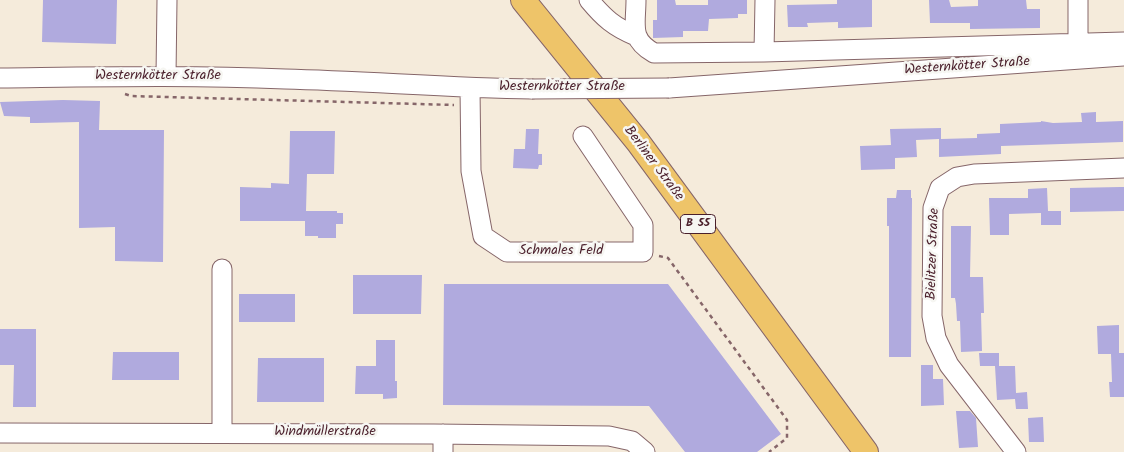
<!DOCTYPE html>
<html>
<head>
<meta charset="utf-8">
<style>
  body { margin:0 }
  canvas { display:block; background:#f5ebdb }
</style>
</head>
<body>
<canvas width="1124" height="452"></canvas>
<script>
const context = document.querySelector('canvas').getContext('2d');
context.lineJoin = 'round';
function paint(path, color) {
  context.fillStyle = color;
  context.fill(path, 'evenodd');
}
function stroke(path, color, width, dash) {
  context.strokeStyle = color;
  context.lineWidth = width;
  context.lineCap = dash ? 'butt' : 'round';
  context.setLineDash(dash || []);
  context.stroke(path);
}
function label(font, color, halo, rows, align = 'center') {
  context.font = font + ' Kalam,sans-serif';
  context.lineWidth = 5;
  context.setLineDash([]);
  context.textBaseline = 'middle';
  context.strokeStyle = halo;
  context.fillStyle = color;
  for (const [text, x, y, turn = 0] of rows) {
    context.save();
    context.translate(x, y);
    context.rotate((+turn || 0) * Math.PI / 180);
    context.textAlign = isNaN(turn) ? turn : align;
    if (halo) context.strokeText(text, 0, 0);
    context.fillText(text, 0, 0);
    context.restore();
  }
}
const building = new Path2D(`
  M43,0H117L116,44L42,42Z
  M657,0H675L676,5H708V0H747V14H738V18L709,19L708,31H683V37L653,38V20H657Z
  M837,0H872V27L838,28V22L807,23L808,27H788L787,5L837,4Z
  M929,0H949L951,7L978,6V0H1026L1027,9H1040V28L970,29V23H930Z
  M63,100L100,101L99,130H164L163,262L115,261V227L79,228V122L37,123H30V117L4,116L0,102Z
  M1096,112V122L1123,121V142L1001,146V154L939,157V139L916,140L917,157L895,158V169L861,170L860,146L891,145L890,129L941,128V139L977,138V134L1000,133V124L1041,122V121L1053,123L1082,122L1081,113Z
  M526,129H539L538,154H542V165H539L538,169L513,168L514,149H525Z
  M290,131H335L334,174H307L306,211H337V213H343V224H336V238H318V236H305V221H240V187L271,188V183L289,184Z
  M1121,187H1124V211L1070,212V188Z
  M1047,188L1048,211H1061V225H1041V213L1009,214V235H990L989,198H1028V189Z
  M897,190H911V198H912L911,357H889V226H887V198H896Z
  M951,226H971L970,277H983L984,313H981L982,351L961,352L960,321H957L956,304L955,298H951Z
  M353,275H422L421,314H353Z
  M444,284H668L781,434L757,452H685L649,406L443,405Z
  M239,294H295V322H239Z
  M1119,325V353H1124V397H1110L1109,382H1112L1111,354H1098L1097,326Z
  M0,329H36V407H13L14,365H0Z
  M376,340H395V381H397V398L383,399V394H355L356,366H376Z
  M113,352H179V380H112Z
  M979,353H999V366H980Z
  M258,358H324V402H257Z
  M921,365H933V379H943L944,405L921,406Z
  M995,366H1015L1016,393L1027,392L1028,409H1016L1015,399L997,400Z
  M956,411H970L976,418L978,447L959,448Z
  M1043,417L1044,442H1029L1028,418Z`);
const path = new Path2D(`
  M125,94L131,96L454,105
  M659,256L668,258L787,420V438L769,452`);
const minor = new Path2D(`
  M589,0C604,18 614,27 636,36
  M636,0C636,25 629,39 654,53L764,52L1124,42
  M1078,43V0
  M764,52L765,0
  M166,76L167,0
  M0,78C95,77 190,75 285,79C367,81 450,88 532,89
  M470,88L471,171L483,236L507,252H643V225L583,136
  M669,88L1124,56
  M0,433L434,434L609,436L632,441L645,452
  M222,433V269
  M443,452V434
  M1016,452L949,365L936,338L932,316L933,208L940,188L957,177L974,174L1124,168`);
const major = new Path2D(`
  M523,0L638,142L866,452`);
const minorBridge = new Path2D(`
  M532,89L669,88`);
const shields = [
  [698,224,35]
];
const shieldNames = [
  ["B 55",698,224]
];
const streetNames = [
  ["Westernkötter Straße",967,67,-4],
  ["Westernkötter Straße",158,77],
  ["Westernkötter Straße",562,88],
  ["Berliner Straße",653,164,53],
  ["Schmales Feld",561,252],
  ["Bielitzer Straße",934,254,-88],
  ["Windmüllerstraße",325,433]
];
paint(building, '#b0aade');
stroke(minor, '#866669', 21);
stroke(major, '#866669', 26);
stroke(path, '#866669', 2.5, [4, 4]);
stroke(minor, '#fff', 19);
stroke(major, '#eec469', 24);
stroke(minorBridge, '#866669', 21, []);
stroke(minorBridge, '#fff', 19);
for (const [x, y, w] of shields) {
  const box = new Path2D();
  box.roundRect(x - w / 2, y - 9.5, w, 19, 4);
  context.fillStyle = '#f6f6f2';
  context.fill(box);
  stroke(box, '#4a1f2b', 1);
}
label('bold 12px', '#4a1f2b', null, shieldNames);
label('14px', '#4a1f2b', '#f6f6f2', streetNames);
</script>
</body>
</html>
